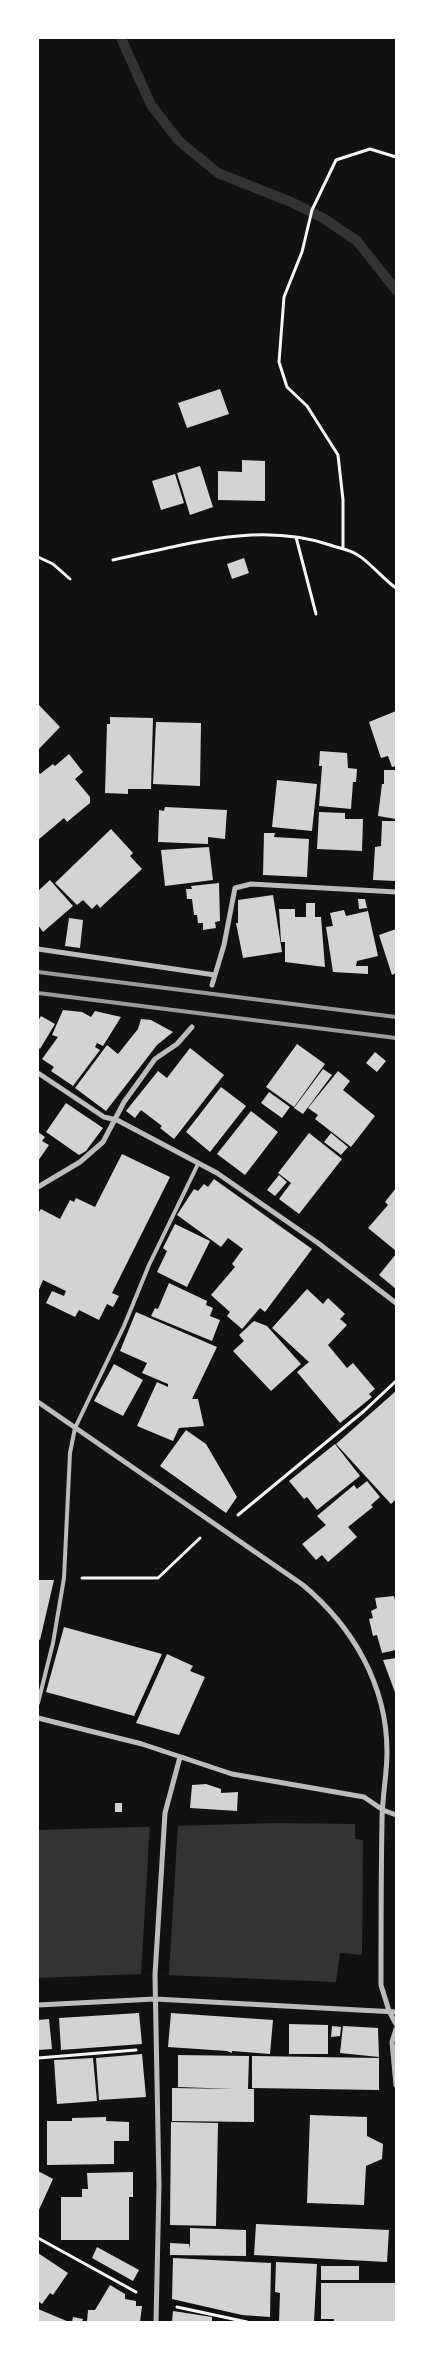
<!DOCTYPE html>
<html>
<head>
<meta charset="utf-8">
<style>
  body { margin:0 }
  #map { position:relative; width:434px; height:2360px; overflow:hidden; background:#111; font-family:Montserrat,sans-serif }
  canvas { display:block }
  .frame { position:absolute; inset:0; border:39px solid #fff; pointer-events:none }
</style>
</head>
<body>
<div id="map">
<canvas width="434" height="2360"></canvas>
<div class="frame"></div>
</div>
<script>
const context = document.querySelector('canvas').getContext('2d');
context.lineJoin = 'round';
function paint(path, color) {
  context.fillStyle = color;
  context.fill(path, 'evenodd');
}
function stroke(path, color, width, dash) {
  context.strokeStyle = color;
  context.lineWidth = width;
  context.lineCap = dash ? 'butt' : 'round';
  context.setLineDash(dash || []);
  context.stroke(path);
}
const water = new Path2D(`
  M275,1823L355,1824V1839L396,1844V1958L340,1953L336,1982L139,1974L38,1978V1830Z`);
const pier = new Path2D(`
  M150,1823H178L169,1975L141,1974Z
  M363,1838L396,1841V1961L362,1958Z`);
const stream = new Path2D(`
  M121,38L151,105L179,141L218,173L291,202L323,218L357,241L396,290`);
const building = new Path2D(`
  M220,389L229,414L187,428L178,403Z
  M242,460L265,461V501L218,500V471L242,472Z
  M200,466L213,507L190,515L177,473Z
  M175,474L184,503L161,510L152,481Z
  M244,558L249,573L232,579L227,564Z
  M38,704L60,727L38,750Z
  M396,711V766L392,767L388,756L381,758L369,722Z
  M110,717L153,718L151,789H128V794L105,793L107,724H110Z
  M156,722L201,723L200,786L153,784Z
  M320,751L347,753L348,768L357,769L356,782H353L351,809L319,806L322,766H319Z
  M69,754L83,772L75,779L90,797V803L67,822L64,818L38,840V771L40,774L53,764L55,766Z
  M384,770H396V819L378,816L382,784H384Z
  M277,780L317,784L312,831L272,827Z
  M165,807L227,810L225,839L208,837V844L158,842L159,810L164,811Z
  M319,812L345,813V819H363L362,851L317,849Z
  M382,821H396V881L373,880L375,847L381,846Z
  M111,829L133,853L130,856L142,869L100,908L97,904L92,909L83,900L77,905L55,883Z
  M264,833H275L274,837L309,839L307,877L263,875Z
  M209,847L213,880L165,886L161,850Z
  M50,880L73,906L43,932L38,925V891Z
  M219,883L220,921L215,922L216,928L203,930V923H198L197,915H194L192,899H187L186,889H192L191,886Z
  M273,895L282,952L243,958L236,923H238V900Z
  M358,899H365L367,908L359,909Z
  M306,903H315V917H321L325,967L285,962V942H281L279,909H295V917H306Z
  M344,910L346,916L368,911L378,956L357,961L356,966H368V974L333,972L326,927L333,926L330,913Z
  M69,918L83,920L80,948L65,946Z
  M396,929V973L392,975L379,935Z
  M63,1010L82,1012L91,1017L95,1011L121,1017L103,1046L97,1043L95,1047L100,1050L73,1086L51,1071L54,1067L42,1059L58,1037L52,1035Z
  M41,1016L55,1024L40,1049L38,1048V1021Z
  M141,1019L151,1020L173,1032L157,1045L106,1111L75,1088L107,1045L118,1054L138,1029Z
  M297,1044L325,1064L294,1107L266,1087Z
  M190,1048L224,1075L174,1139L160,1128L162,1126L141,1110L135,1118L126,1111L158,1071L167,1078Z
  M375,1052L386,1061L377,1072L366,1063Z
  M323,1069L332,1075L303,1114L294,1108Z
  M338,1071L350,1081L343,1090L375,1116L351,1147L315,1119L318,1115L308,1108Z
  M221,1087L246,1106L210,1152L186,1132Z
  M269,1092L290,1107L282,1118L261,1103Z
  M66,1103L103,1128L86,1151L79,1155L46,1132Z
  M251,1111L278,1132L245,1175L217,1154Z
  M38,1132L45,1137L42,1141L49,1145L38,1161Z
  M309,1133L342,1159L299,1214L279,1199L291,1183L278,1173Z
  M331,1133L348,1147L341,1155L324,1142Z
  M122,1154L170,1177L112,1293L119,1296L113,1307L107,1304L99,1320L79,1310L75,1317L46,1303L52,1291L64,1296L66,1291L43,1280L38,1292V1213L41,1209L60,1219L70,1200L74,1202L76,1198L95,1207Z
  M279,1175L287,1182L275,1196L267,1190Z
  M214,1179L312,1249L265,1312L260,1308L242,1329L227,1316L230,1312L211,1295L235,1267L232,1264L243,1249L228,1238L221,1247L177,1215L194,1189L198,1191L204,1184L208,1187Z
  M396,1188V1251L368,1228L388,1205L385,1202Z
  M175,1224L210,1241L187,1287L157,1272L167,1251L163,1248Z
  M396,1254V1289L379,1275Z
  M169,1283L207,1301L206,1305L213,1308L210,1316L220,1320L212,1341L151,1316L155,1308L158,1309Z
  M307,1289L323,1304L328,1298L345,1314L340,1319L347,1325L328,1345L347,1368L353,1363L375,1389L369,1394L372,1397L340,1423L297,1372L309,1362L272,1328Z
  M136,1312L217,1347L192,1399H198L204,1426L179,1428L173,1441L137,1426L157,1382L168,1387V1384L142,1373L147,1363L120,1351Z
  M254,1321L267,1326L301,1364L271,1391L233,1351L244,1341L239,1335Z
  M114,1364L143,1380L123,1416L94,1401Z
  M396,1391V1499L391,1504L336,1444Z
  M186,1430L206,1444L237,1497L226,1513L160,1466Z
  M335,1444L360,1476L317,1510L307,1497L304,1499L289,1481Z
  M367,1481L380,1497L371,1505L373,1507L348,1527L357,1537L328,1562L322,1555L316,1560L302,1544L326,1525L317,1516L354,1485L357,1489Z
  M38,1580H54L40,1640L38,1639Z
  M394,1596L396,1605V1650L382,1653L377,1635L373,1636L369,1619L373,1618L371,1611L377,1608L375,1598Z
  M64,1627L162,1654L134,1716L46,1692Z
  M167,1654L193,1666L190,1671L205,1677L179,1735L136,1723Z
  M396,1658V1695L383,1660Z
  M206,1784L221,1789V1793L238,1792L237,1811L190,1808L192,1785Z
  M115,1803H122V1812H115Z
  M139,2013L142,2044L61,2050L59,2018Z
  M171,2013L273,2020L270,2054L232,2051V2053L227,2051L168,2047Z
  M49,2019L52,2049L38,2050V2020Z
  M289,2024L328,2025V2054H289Z
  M332,2026L341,2027L340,2036L331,2037Z
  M343,2026L378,2028L379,2057L340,2053Z
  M142,2054L146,2097L99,2100L96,2058Z
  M178,2055L249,2056L248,2089H254V2122L172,2121V2088L235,2089L178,2087Z
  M252,2056L379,2058V2090L252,2088Z
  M93,2058L97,2101L57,2104L54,2060Z
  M310,2115L367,2117V2136L383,2144L382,2159L366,2166L364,2205L307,2203Z
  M106,2117V2121L129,2122V2141H114V2164L47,2165V2121H72V2118Z
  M171,2122L218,2123L216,2226L170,2225Z
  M38,2171L53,2179L38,2212Z
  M133,2172V2197H129V2240H61V2197H82V2189H88L87,2173Z
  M256,2224L389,2230L387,2262L254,2255Z
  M190,2228L246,2230V2256L170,2255V2243L189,2244L190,2249Z
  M97,2247L139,2270L133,2281L92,2258Z
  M38,2253L68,2273L53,2295L50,2293L42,2304L38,2301Z
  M173,2258L271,2263L270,2317L242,2315L172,2299Z
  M276,2262L317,2264L314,2322H279L280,2293L275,2292Z
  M321,2266H359V2280H321Z
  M321,2283H396V2322H334V2319H321Z
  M110,2285L125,2294V2299L136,2301V2306H142L140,2322H87L88,2310H95Z
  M38,2309L69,2322H38Z
  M173,2311L212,2317V2322H172Z
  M73,2317L83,2319L82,2322H72Z`);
const path = new Path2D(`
  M296,537L316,614
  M343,549V500L338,455L307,406L287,387L279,362L284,297L302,252L312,210L336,160L370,149L396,157
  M38,557L53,564L70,579
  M113,560C185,545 258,521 330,545C338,548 348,549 356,554C368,560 383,579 396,588
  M238,1515L364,1411L396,1381
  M82,1578H158L200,1538
  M38,2058L136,2050
  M38,2238L136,2292
  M177,2307L247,2322`);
const service = new Path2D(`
  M38,1703L53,1643L64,1578L70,1453L75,1428L124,1326L149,1265L198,1164`);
const minor = new Path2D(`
  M38,949L215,975L224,945L235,888L251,884L396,892
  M212,985L215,975
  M38,1073L104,1117L117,1120L217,1173L318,1243L396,1303
  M38,1187L80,1162L103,1142L124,1102L155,1059L177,1044L192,1027
  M38,1402L303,1585C353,1627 387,1685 387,1752C387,1775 382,1798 382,1821C381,1875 381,1930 381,1985L389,2011L396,2024
  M38,1718L142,1744L232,1774L364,1797L383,1810L396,1815
  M38,2005L155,1999L396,2012
  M396,2029L392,2042L396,2085
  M156,2322L159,2186L155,1975L165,1813L180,1757`);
const rail = new Path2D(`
  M38,972L396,1017
  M38,993L396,1038`);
paint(water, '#333');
paint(pier, '#111');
stroke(stream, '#333', 10);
paint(building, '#d3d3d3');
stroke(path, '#f5f5f5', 3);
stroke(service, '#bcbcbc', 4);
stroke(minor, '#bcbcbc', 5);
stroke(rail, '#9a9a9a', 4);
</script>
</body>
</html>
